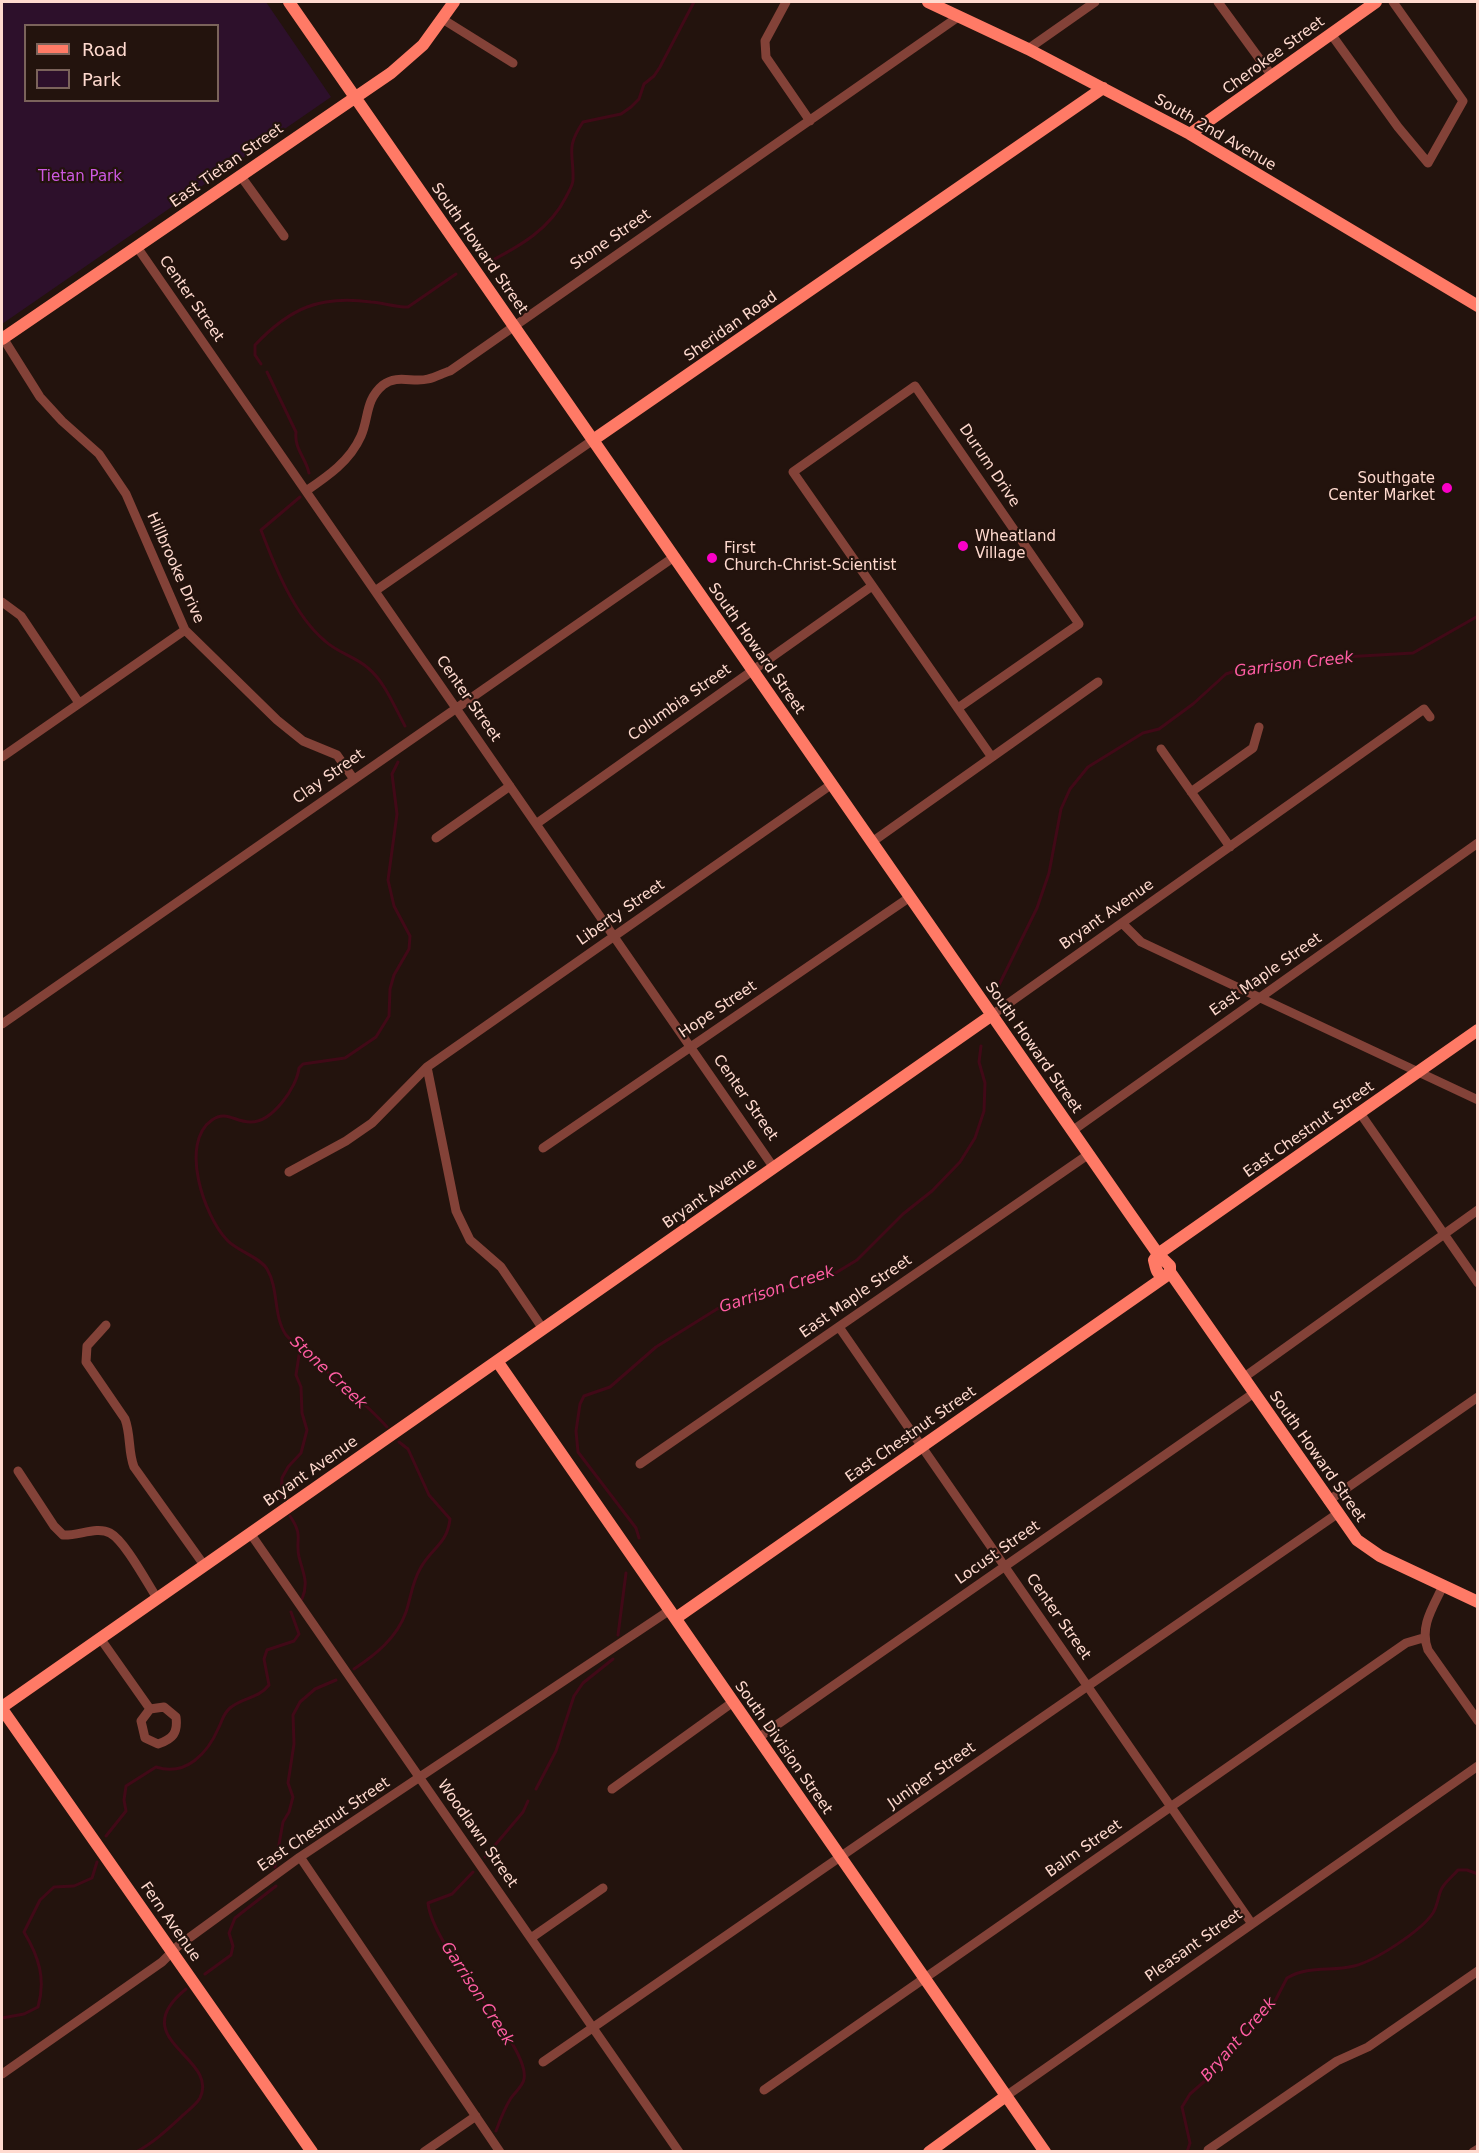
<!DOCTYPE html>
<html>
<head>
<meta charset="utf-8">
<style>
  body { margin:0 }
  #map { position:relative; width:1479px; height:2153px; overflow:hidden; background:#23130d; font-family:"DejaVu Sans",sans-serif }
  canvas { display:block }
  .frame { position:absolute; inset:0; border:3px solid #ffdacf; pointer-events:none }
  .legend { position:absolute; left:24px; top:24px; width:195px; height:78px; box-sizing:border-box; background:#23130d; border:2px solid #7b635b; margin:0; padding:8px 10px; list-style:none; font-size:18px; color:#ffdacf }
  .legend li { display:flex; align-items:center; gap:12px; height:30px }
  .legend b { width:30px; border:2px solid #7b635b }
</style>
</head>
<body>
<div id="map">
<canvas width="1479" height="2153"></canvas>
<div class="frame"></div>
<ul class="legend">
<li><b style="height:8px;background:#ff7a66"></b>Road</li>
<li><b style="height:16px;background:#2d102b"></b>Park</li>
</ul>
</div>
<script>
const context = document.querySelector('canvas').getContext('2d');
context.lineJoin = 'round';
function paint(path, color) {
  context.fillStyle = color;
  context.fill(path, 'evenodd');
}
function stroke(path, color, width, dash) {
  context.strokeStyle = color;
  context.lineWidth = width;
  context.lineCap = dash ? 'butt' : 'round';
  context.setLineDash(dash || []);
  context.stroke(path);
}
function label(font, color, halo, rows, align = 'center') {
  context.font = font + ' "DejaVu Sans",sans-serif';
  context.lineWidth = 4.5;
  context.setLineDash([]);
  context.textBaseline = 'middle';
  context.strokeStyle = halo;
  context.fillStyle = color;
  for (const [text, x, y, turn = 0] of rows) {
    context.save();
    context.translate(x, y);
    context.rotate((+turn || 0) * Math.PI / 180);
    context.textAlign = isNaN(turn) ? turn : align;
    if (halo) context.strokeText(text, 0, 0);
    context.fillText(text, 0, 0);
    context.restore();
  }
}
const green = new Path2D(`
  M2,2H266L331,97L2,324ZM26,26H218V100H26Z`);
const stream = new Path2D(`
  M489,262C520,246 550,229 566,197C569,191 573,185 573,180C574,152 565,149 583,122L621,114L631,107L639,99L644,84L654,76L660,67L694,2
  M261,364L255,355V345C290,308 320,295 371,302C384,303 395,307 408,307L456,274
  M267,372L296,432C294,449 306,458 309,473
  M300,497L261,530C275,567 294,615 325,641C338,653 356,657 368,668C385,682 395,708 405,726
  M996,991L1037,908L1049,873L1061,809L1070,789L1088,767L1143,733L1159,729L1193,704L1226,674L1244,668H1267L1327,658L1413,653L1478,616
  M387,1427C363,1400 336,1381 310,1356C302,1349 293,1343 286,1335C273,1316 279,1289 267,1269C260,1257 237,1251 227,1240C204,1216 179,1143 212,1120C226,1110 235,1122 250,1122C272,1123 297,1087 299,1068L303,1064L345,1058L376,1037L389,1016L390,989L394,975L409,949L410,936L394,906L388,880L397,814L392,774L398,762
  M281,1497L282,1478L288,1467L301,1453L307,1430L302,1413L301,1387L296,1375L300,1349
  M290,1516C304,1537 295,1538 299,1557C303,1573 309,1582 302,1599
  M639,1538L636,1528L578,1452L576,1431L580,1404L584,1396L610,1387L656,1347L717,1309L757,1294L829,1277L857,1260L903,1214L932,1191L960,1162L975,1138L984,1111L985,1083L979,1062L981,1046
  M618,1635L626,1573
  M354,1669C375,1655 397,1638 406,1612C411,1597 412,1583 420,1569C431,1548 447,1545 450,1519L429,1495L408,1449L399,1442
  M536,1789L556,1751L574,1696L583,1683L613,1659
  M106,1836L126,1811L124,1800L126,1786L156,1767C186,1777 208,1753 219,1727C223,1719 223,1714 230,1708C243,1697 258,1699 269,1685L264,1659L267,1650L294,1641L299,1634L291,1612
  M485,1857L523,1812L528,1801
  M275,1867L283,1822L289,1812L293,1797L288,1783L294,1744L293,1715L300,1702L315,1689L336,1680
  M473,1872L452,1894L428,1903C433,1951 531,2046 524,2079C523,2086 515,2092 511,2098C504,2109 500,2120 496,2131
  M205,1974L231,1955L233,1946L229,1933L235,1918L276,1886
  M2,2018L24,2014L38,2007C46,1979 39,1957 24,1932L40,1900L54,1887L74,1886L92,1878L97,1862
  M136,2152C153,2143 167,2130 180,2118C186,2112 196,2105 200,2098C220,2057 123,2040 186,1989
  M1187,2152L1190,2143L1182,2107L1190,2094L1214,2073L1222,2056L1236,2039L1274,2003L1287,1978C1309,1965 1331,1972 1354,1966C1375,1961 1421,1931 1433,1913C1438,1905 1438,1895 1442,1888C1446,1881 1453,1876 1458,1870H1467L1478,1874`);
const street = new Path2D(`
  M786,2L765,41L766,57L810,121
  M1218,2L1272,76
  M444,20L513,63
  M1331,34L1398,127L1428,163L1463,101L1393,2
  M1028,49L1095,2
  M240,175L284,236
  M137,247L774,1168
  M3,338L40,397L62,421L99,454L126,494L185,630L277,720L303,741L337,755L353,778
  M306,491C328,476 350,461 361,436C369,418 365,400 383,385C397,374 413,383 428,379C436,377 443,373 450,371L958,17
  M375,591L593,440
  M2,602L21,616L79,703
  M958,708L1079,624L915,386L793,472L991,756
  M1161,749L1230,847
  M2,757L185,630
  M1191,792L1253,748L1259,727
  M536,824L872,586
  M436,838L510,786
  M872,842L1098,682
  M1122,923L1141,942L1478,1100
  M992,1015L1424,709L1430,717
  M2,1024L674,557
  M427,1067L456,1211L470,1240L501,1267L543,1329
  M1360,1113L1478,1283
  M1072,1131L1478,843
  M543,1148L910,897
  M289,1172L346,1141L372,1123L427,1067L832,784
  M106,1325L87,1346L86,1362L125,1419C131,1435 128,1452 134,1467L204,1565
  M839,1327L1252,1924
  M1243,1378L1478,1210
  M640,1464L1089,1154
  M18,1471L54,1526L63,1535C78,1536 97,1526 110,1533C125,1541 147,1583 157,1598
  M1328,1501L1478,1397
  M250,1533L679,2152
  M1443,1586C1433,1607 1419,1627 1428,1650L1478,1721
  M100,1638L150,1709L141,1721L145,1738L158,1744C173,1739 178,1733 176,1717L164,1707L150,1709
  M758,1738L1254,1393
  M612,1789L733,1702
  M300,1857L500,2152
  M531,1938L603,1888
  M543,2062L1337,1514
  M2,2074L162,1962L178,1946L300,1857L670,1610
  M764,2090L1406,1643L1423,1638
  M1006,2096L1478,1766
  M1208,2150L1337,2061L1368,2047L1478,1971
  M424,2152L476,2116
  M1473,2152L1478,2149`);
const secondary = new Path2D(`
  M289,2L1130,1214L1158,1254L1170,1266V1272L1166,1276L676,1618
  M928,2L1028,49L1190,134L1478,306
  M1190,134L1376,2
  M2,339L391,73L423,45L454,2
  M593,440L1103,88
  M1158,1254L1478,1030
  M1158,1254L1154,1260C1156,1268 1156,1274 1164,1277
  M1170,1272L1357,1540L1380,1556L1478,1602
  M497,1361L1045,2152
  M2,1707L992,1015
  M2,1709L312,2152
  M929,2152L1006,2096`);
const markers = [
  [1447,488,6,"#fa00c7"],
  [963,546,6,"#fa00c7"],
  [712,558,6,"#fa00c7"]
];
const streetNames = [
  ["Cherokee Street",1274,56,-36],
  ["South 2nd Avenue",1215,133,30],
  ["East Tietan Street",227,166,-35],
  ["Stone Street",611,240,-35],
  ["South Howard Street",479,249,55],
  ["Center Street",191,299,55],
  ["Sheridan Road",731,327,-35],
  ["Durum Drive",989,466,56],
  ["Hillbrooke Drive",175,568,66],
  ["South Howard Street",756,649,55],
  ["Center Street",468,699,55],
  ["Columbia Street",680,703,-35],
  ["Clay Street",329,777,-35],
  ["Liberty Street",621,913,-35],
  ["Bryant Avenue",1107,915,-35],
  ["East Maple Street",1266,975,-35],
  ["Hope Street",718,1010,-34],
  ["South Howard Street",1033,1048,55],
  ["Center Street",745,1098,55],
  ["East Chestnut Street",1309,1130,-35],
  ["Bryant Avenue",710,1194,-35],
  ["East Maple Street",856,1297,-35],
  ["East Chestnut Street",911,1435,-35],
  ["South Howard Street",1317,1457,55],
  ["Bryant Avenue",311,1472,-35],
  ["Locust Street",998,1553,-35],
  ["Center Street",1058,1617,55],
  ["South Division Street",783,1748,55],
  ["Juniper Street",932,1776,-35],
  ["East Chestnut Street",324,1825,-34],
  ["Woodlawn Street",477,1834,55],
  ["Balm Street",1084,1849,-35],
  ["Fern Avenue",170,1922,55],
  ["Pleasant Street",1194,1946,-35]
];
const parkNames = [
  ["Tietan Park",80,177]
];
const poiNames = [
  ["Southgate",1435,479,"right"],
  ["Center Market",1435,496,"right"],
  ["Wheatland",975,537],
  ["Village",975,554],
  ["First",724,549],
  ["Church-Christ-Scientist",724,566]
];
const waterNames = [
  ["Garrison Creek",1294,665,-7],
  ["Garrison Creek",777,1290,-18],
  ["Stone Creek",328,1373,43],
  ["Garrison Creek",477,1994,57],
  ["Bryant Creek",1239,2040,-49]
];
paint(green, '#2d102b');
stroke(stream, '#410917', 3);
stroke(street, '#834238', 9);
stroke(secondary, '#ff7a66', 12);
for (const [x, y, r, color] of markers) {
  const dot = new Path2D();
  dot.arc(x, y, r, 0, 2 * Math.PI);
  context.fillStyle = color;
  context.fill(dot);
  stroke(dot, '#23130d', 2);
}
label('15px', '#ffdacf', '#23130d', streetNames);
label('15px', '#cd59e1', '#23130d', parkNames);
label('15px', '#ffdacf', '#23130d', poiNames, 'left');
label('italic 16px', '#ff5da3', '#23130d', waterNames);
</script>
</body>
</html>
